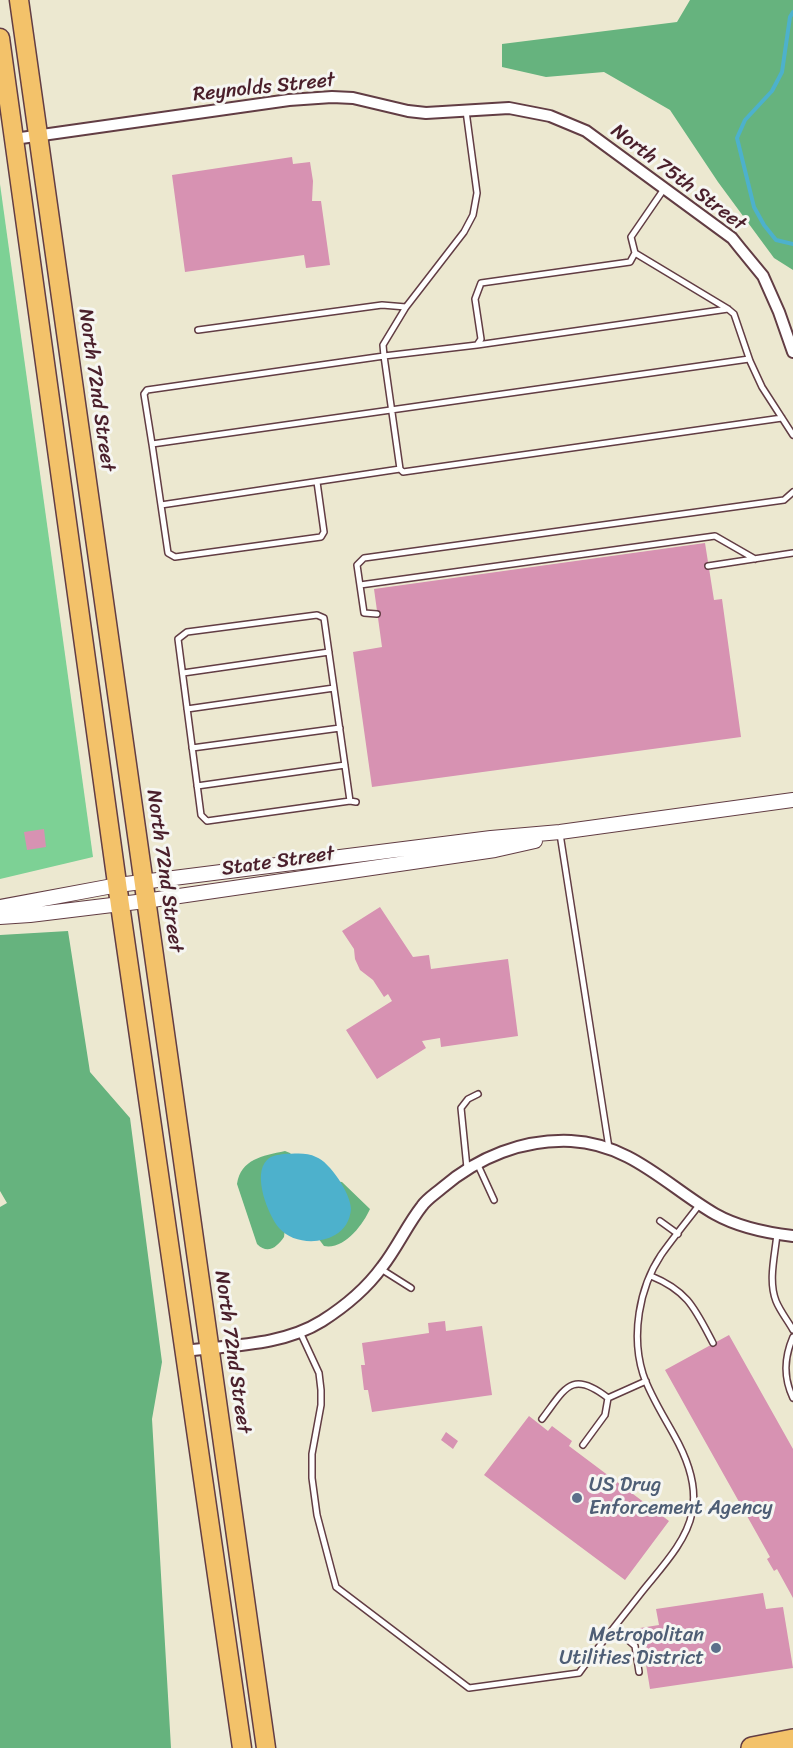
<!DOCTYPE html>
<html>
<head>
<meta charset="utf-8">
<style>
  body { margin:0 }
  canvas { display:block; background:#ece8d0 }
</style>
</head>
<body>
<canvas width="793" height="1748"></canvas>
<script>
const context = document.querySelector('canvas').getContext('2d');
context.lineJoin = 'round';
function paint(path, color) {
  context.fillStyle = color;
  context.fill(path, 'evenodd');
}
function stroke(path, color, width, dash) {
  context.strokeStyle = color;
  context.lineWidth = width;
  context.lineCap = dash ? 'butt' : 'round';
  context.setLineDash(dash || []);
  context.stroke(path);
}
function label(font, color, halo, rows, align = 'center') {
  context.font = font + ' Sriracha,sans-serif';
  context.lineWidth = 6;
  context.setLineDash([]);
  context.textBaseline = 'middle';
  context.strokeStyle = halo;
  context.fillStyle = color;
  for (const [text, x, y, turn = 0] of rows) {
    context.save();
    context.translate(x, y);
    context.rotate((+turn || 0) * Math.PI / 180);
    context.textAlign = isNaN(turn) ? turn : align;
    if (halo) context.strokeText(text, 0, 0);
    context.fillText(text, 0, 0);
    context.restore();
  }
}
const green = new Path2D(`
  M0,184L93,857L0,879Z`);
const forest = new Path2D(`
  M690,0H793V270L774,258L718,182L670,110L604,72L546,77L502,67V44L677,22Z
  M68,931L90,1072L130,1118L162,1362L152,1419L171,1748H0V1207L7,1203L0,1191V935Z
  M285,1151L290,1153L293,1157L284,1237C277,1247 268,1255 257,1244L237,1184C241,1159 262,1156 285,1151Z
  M335,1181L342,1182L370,1209C363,1225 344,1250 324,1246L318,1238Z`);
const water = new Path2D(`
  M284,1154C294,1154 307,1152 316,1157C330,1162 351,1194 351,1209C350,1221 344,1230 335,1235C318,1245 292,1243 279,1228C268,1215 252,1174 267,1160C272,1155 278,1155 284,1154Z`);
const stream = new Path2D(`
  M793,12L790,17L782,72L772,91L745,120L737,138L754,207L764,225L776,240L793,244`);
const building = new Path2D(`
  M292,157L293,164L310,162L313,181L312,201H321L330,265L306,268L304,255L185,272L172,175Z
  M705,543L714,600L722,599L741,737L372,787L353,652L382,647L374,589Z
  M44,829L46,847L27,850L24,832Z
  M380,907L413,957L429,955L431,969L508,959L518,1036L441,1047L440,1038L422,1041L426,1048L377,1079L346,1030L392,1001L388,994L384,997L373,980L360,970L355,959L354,949L342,931Z
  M445,1321L446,1331L482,1326L492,1395L372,1412L368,1390H364L361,1365H365L362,1343L429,1333L428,1323Z
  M729,1335L793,1449V1598L777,1569L774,1571L767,1559L770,1557L665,1370Z
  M529,1416L548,1431L552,1426L572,1441L569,1446L669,1521L625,1580L484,1475Z
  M446,1432L458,1441L453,1449L441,1440Z
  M763,1593L766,1609L783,1607L793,1668L650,1689L640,1628L659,1625L656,1609Z`);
const service = new Path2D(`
  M664,189L631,237L635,253L728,309L734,314L750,361L762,387L793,435
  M635,253L630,262L481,283L475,299L481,339L477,345L384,356L400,469L403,472L782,418
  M198,330L382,305L406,307
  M477,345L728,309
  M152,444L144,394L147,390L384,356L383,345L406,307L464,232L473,215L477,193L466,111
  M317,482L324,532L321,537L175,557L168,553L152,444L749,359
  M161,505L400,469
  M708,566L793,553
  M360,585L715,536L755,559
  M377,614L364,613L357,565L364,558L784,500L793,492
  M183,673L329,652
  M187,709L334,688
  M192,748L340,728
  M197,786L345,765
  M350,801L207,821L201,815L178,639L187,632L317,615L324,618L350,801L356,802
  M560,834L609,1148
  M477,1163L494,1200
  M467,1168L461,1108L468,1099L478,1094
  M660,1221L678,1234
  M777,1234C775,1255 768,1281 776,1301C780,1311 788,1321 793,1330
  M381,1269L411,1288
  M651,1276C688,1291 695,1309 713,1343
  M300,1332L319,1373L321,1390V1405L312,1454V1478L317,1515L336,1587L469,1688L579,1673C599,1646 620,1620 641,1593C659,1570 686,1543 692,1513C698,1486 687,1458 674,1435C663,1415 650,1395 643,1374C631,1336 639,1288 661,1255C673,1238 687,1221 700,1204
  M793,1337C784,1358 783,1377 793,1398
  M542,1419C565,1389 571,1369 608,1398
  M583,1445L605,1415L608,1398L646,1381
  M614,1628L635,1646L639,1672`);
const minor = new Path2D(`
  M14,139L289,100L332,97L353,98L408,111L426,113L509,108L550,116L586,131L732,238L740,248L763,276L779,312L793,352
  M185,1351C230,1345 282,1346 322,1321C344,1307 366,1289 382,1267C397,1248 407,1225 422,1206C427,1199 435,1194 442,1188C478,1157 523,1139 571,1141C631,1144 667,1186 715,1214C738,1227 767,1233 793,1236`);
const tertiary = new Path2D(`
  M0,907L118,885L491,838L560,832L793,800
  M0,917L30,915L145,901L495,850L535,841`);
const primary = new Path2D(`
  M19,0L266,1748
  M0,38L120,905L242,1748`);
const motorway = new Path2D(`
  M752,1748L793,1740`);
const markers = [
  [577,1498,6,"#5c6f8a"],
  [716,1648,6,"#5c6f8a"]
];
const streetNames = [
  ["Reynolds Street",264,88,-6],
  ["North 75th Street",678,178,37],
  ["North 72nd Street",96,390,82],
  ["State Street",278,862,-8],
  ["North 72nd Street",164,871,82],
  ["North 72nd Street",232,1352,82]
];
const serviceNames = [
  ["US Drug",589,1486],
  ["Enforcement Agency",589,1509],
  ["Metropolitan",704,1636,"right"],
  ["Utilities District",704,1659,"right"]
];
paint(green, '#7dd195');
paint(forest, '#66b37e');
paint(water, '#4db1cc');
stroke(stream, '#4db1cc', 4);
paint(building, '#d792b2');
stroke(service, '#623d44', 8);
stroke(minor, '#623d44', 14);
stroke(tertiary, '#623d44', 16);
stroke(primary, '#623d44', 21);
stroke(motorway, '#623d44', 24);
stroke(service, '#fff', 5);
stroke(minor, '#fff', 10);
stroke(tertiary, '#fff', 14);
stroke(primary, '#f3c26a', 18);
stroke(motorway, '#f3c26a', 21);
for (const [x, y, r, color] of markers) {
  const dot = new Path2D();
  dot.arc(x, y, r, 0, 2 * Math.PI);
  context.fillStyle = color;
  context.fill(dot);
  stroke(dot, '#f6f6f2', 2);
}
label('20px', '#4a1f2b', '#f6f6f2', streetNames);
label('20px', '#4e5e75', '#f6f6f2', serviceNames, 'left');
</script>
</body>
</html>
